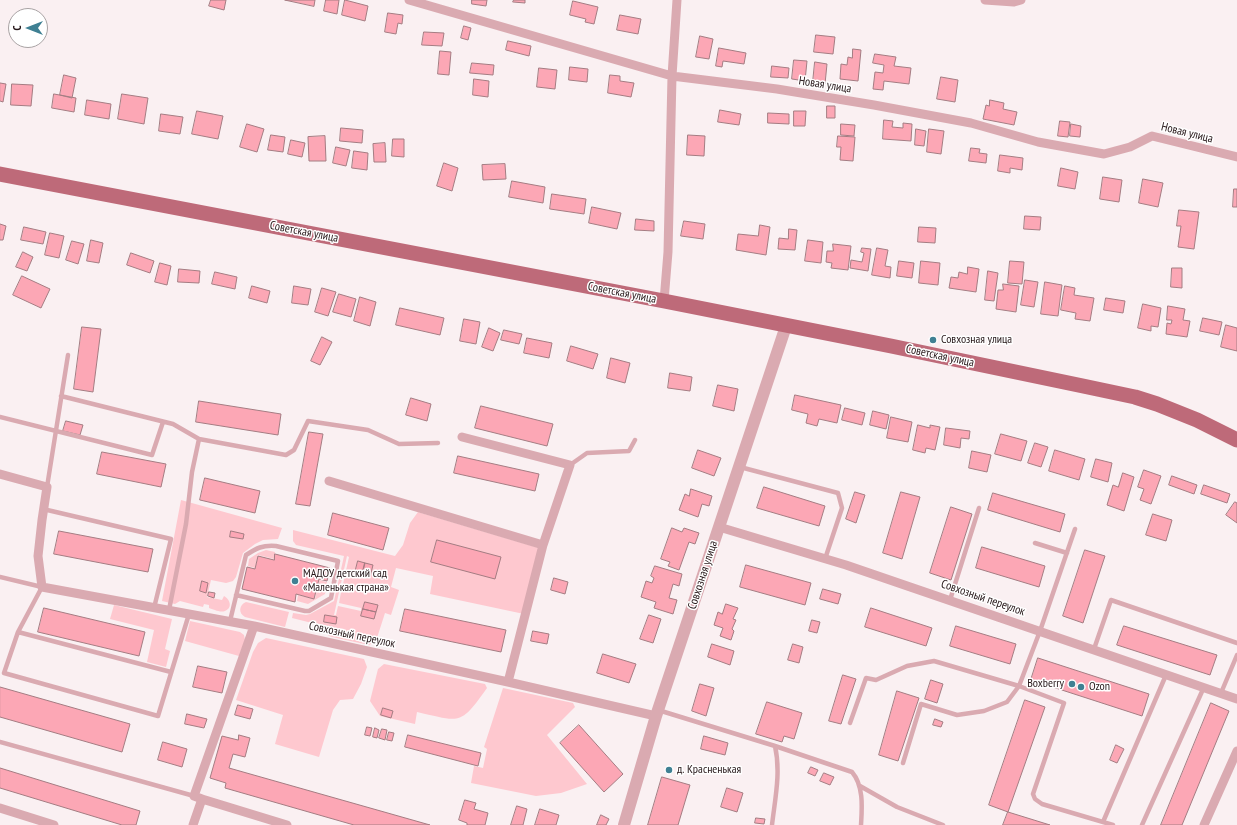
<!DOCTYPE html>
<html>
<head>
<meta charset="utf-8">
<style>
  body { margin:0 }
  #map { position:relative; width:1237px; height:825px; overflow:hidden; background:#faf0f2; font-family:"PT Sans Narrow",sans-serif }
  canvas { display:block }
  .north { position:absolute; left:8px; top:8px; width:40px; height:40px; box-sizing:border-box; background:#fff; border:1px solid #a8a2a3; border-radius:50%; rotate:270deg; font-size:11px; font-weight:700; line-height:16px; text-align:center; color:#261719 }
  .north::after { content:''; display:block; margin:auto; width:14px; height:18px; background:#3f8093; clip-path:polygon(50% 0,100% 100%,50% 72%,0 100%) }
</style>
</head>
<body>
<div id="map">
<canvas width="1237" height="825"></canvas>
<div class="north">С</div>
</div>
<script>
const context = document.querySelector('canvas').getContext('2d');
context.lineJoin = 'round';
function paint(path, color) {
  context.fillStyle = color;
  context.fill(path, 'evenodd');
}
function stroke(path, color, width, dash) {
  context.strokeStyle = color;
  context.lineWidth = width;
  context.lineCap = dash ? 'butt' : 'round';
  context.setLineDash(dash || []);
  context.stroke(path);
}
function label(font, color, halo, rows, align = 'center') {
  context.font = font + ' "PT Sans Narrow",sans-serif';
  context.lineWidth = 3;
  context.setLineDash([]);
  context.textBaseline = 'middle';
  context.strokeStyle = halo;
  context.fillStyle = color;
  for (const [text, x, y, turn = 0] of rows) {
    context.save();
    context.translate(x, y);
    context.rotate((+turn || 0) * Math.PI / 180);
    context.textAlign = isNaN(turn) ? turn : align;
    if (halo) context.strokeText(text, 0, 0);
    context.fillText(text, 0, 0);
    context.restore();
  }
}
const green = new Path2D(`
  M181,500L282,528L278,539L263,540L255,544L243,553L236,577L233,581L226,583L211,580L207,597L222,600L224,596C230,599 233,608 225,611C220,613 213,609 209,608V605L204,604L203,607L180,601L175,604L162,601Z
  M418,512L539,548L524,614L430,594L433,576L396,568L391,587L399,590L391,615L385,613L376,641L369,645L332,637C326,635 324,632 324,626L292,618L293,613L306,615L310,614L334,601L344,556L296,545L293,541V530L395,556L403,545L410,523ZM347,556L349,557L343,584L370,591V593L342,587L339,603L361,608V611L338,606L336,615H334Z
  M266,550L275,552L274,559L258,555L255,568L248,566L249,559L258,553Z
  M319,580L327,582L325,594L308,604L297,601L298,595L315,599Z
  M246,602L289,612L285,627L245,617C238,613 239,605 246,602Z
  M114,605L172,619L165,649L170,651L166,667L147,662L154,630L110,619Z
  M190,621L240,632L244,635L245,640L239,656L185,641Z
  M266,638L364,659L367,667L361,684L353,699L340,700L333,710L319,757L275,744L283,715L236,700L253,652L258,643Z
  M384,664L485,684L487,688C460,726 461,722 417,712L415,724L380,716L370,701L378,669Z
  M503,688L573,703L575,707L547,735L587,784L561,793L536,796L471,783L474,766L483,768L487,749L484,747Z`);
const building = new Path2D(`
  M211,0H226L224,10L209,6Z
  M285,0H315L314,6Z
  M326,0H339L337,14L324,11Z
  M345,0L368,6L365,21L342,15Z
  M472,0H487L486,6L472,4Z
  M514,0H525V3L513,2Z
  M573,1L598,7L594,24L585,22L586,19L570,15Z
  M388,13L403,15L402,24L398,23L396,34L385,32Z
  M620,15L641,19L638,34L617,30Z
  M464,26L471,28L468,40L461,38Z
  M424,32L444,33L442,46L422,45Z
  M816,35L835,37L833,54L814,52Z
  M700,36L713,39L709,59L696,57Z
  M508,41L531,46L529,56L506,50Z
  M719,48L746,53L744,64L723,61L722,67L716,66Z
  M853,49L861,50L858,81L840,79L841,64L847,65L848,57L852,58Z
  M440,51L451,52L449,75L438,74Z
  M875,54L896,57L894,66L911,68L909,84L884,81L883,90L873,89L875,72L883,73L884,65L873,63Z
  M794,60L807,61L805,81L792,79Z
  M815,62L827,64L825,84L813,82Z
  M472,63L494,65L493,75L470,73Z
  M772,66L789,68L788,78L771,77Z
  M570,67L588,69L587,82L569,80Z
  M539,68L557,70L555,89L537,87Z
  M64,75L76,78L72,98L60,95Z
  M610,75L620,76V81L634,83L631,97L608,93Z
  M941,77L958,80L955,102L937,99Z
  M474,79L489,81L488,97L473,95Z
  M0,83L6,84L3,102L0,101Z
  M12,84L33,85L31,106L11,105Z
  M54,94L76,98L74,112L52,108Z
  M122,94L148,98L144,124L118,119Z
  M87,100L111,104L109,119L85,115Z
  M990,100L1004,103L1003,109L1017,112L1014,125L983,119L986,105L989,106Z
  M827,106H835V118H827Z
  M720,110L741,114L739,125L718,122Z
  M197,111L223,116L218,139L192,134Z
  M794,111H806L805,126H794Z
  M768,113L789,114V124L768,123Z
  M161,114L183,117L180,134L159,131Z
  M884,120L893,121L892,127L903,128V123L912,124L911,141L883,139Z
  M1060,121L1070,122L1068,137L1058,136Z
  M247,124L264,129L257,152L240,147Z
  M841,124L855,125L854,136L841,135Z
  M1071,124L1081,126L1080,137L1070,136Z
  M341,128L363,130L362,143L340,141Z
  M916,129L926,131L924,146L915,145Z
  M929,129L944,131L941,154L927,152Z
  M271,135L285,137L283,152L268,150Z
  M688,135L705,136L704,156L687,155Z
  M325,136L326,161H309L308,137Z
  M838,136L855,137L853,161L840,160L841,147H837Z
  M393,139H404V157L392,156Z
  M291,140L305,143L302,157L288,154Z
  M385,143L386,162H374L373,144Z
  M336,147L350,150L346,166L333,163Z
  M971,148L980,149L979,153L987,154L986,163L969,161Z
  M354,151L368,153L367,170L352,168Z
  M1000,155L1023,158L1022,170L1010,168V173L998,171Z
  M444,163L458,168L452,191L437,186Z
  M505,164L506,179L483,180L482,165Z
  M1061,168L1078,172L1075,189L1058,186Z
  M1103,177L1122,180L1119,202L1100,199Z
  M1143,179L1163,183L1158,207L1139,203Z
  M512,181L545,187L543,203L509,197Z
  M1234,189H1237V207H1233Z
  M552,194L586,199L584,214L550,209Z
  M592,207L621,213L617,229L589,223Z
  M1179,210L1199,212L1194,249L1178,247L1181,226H1177Z
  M1025,216L1041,217L1040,230L1024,229Z
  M636,219L654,221V231L635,230Z
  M684,221L705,224L703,239L681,236Z
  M0,224L6,226L3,240H0Z
  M760,225L770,227L766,255L736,250L738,234L758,236Z
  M24,227L46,232L43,244L21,240Z
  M919,227L936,228L935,243L918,242Z
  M789,229L797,230L795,250L778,249L779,238L788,239Z
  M50,233L64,236L59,258L45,255Z
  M91,240L103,243L99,263L87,261Z
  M808,240L823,242L821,263L805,261Z
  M72,241L84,244L78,264L66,260Z
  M833,244L851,246L848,270L831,268L832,263L826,262L827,251H833Z
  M862,248L871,249L868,271L850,268L851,260L862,262L864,253L861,252Z
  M877,248L888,250L885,266L891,267L890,278L872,275Z
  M23,252L33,257L27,271L16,267Z
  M131,253L154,261L150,273L127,265Z
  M899,261L914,263L912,278L897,276Z
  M921,261L940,263L938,285L919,283Z
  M1010,261L1024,262L1022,284L1008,283Z
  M160,263L171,266L167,285L155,282Z
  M968,267L979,269L976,292L949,288L951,277L958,278L959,272L967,274Z
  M1172,268H1182V288L1171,287Z
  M179,269L200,271L199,283L178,282Z
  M988,271L998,273L994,301L985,300Z
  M215,272L237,277L235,289L212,284Z
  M22,276L50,289L41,308L13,295Z
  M1025,280L1038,282L1034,307L1021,305Z
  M1045,282L1062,285L1058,316L1041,314Z
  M1003,284L1019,286L1016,312L996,309L998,290H1003Z
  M252,286L270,291L267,303L249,298Z
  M294,286L311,289L308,305L292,303Z
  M1065,286L1075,288L1074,295L1094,298L1090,321L1075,319L1076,313L1061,310Z
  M322,288L336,292L328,316L315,312Z
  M339,294L356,299L351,317L333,312Z
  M360,297L376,302L370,326L354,321Z
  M1106,298L1125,301L1123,313L1104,310Z
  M1143,304L1161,308L1158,327L1151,326V331L1138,328Z
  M1168,306L1185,309L1183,320L1190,321L1187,337L1166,334L1167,323L1171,324L1172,320H1167Z
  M400,308L444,318L440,335L396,325Z
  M1203,318L1222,322L1219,335L1200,331Z
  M464,319L480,322L476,344L460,341Z
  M1226,325L1237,328V351L1221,347Z
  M82,327L101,329L93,392L74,389Z
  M489,328L500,333L493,351L482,347Z
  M504,330L522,334L519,344L501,340Z
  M322,337L332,342L320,365L311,361Z
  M527,338L552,343L549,358L524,353Z
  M571,346L598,354L593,369L567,361Z
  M611,358L630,363L625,383L607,378Z
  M670,373L692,377L690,391L668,388Z
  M718,385L738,389L734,411L713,406Z
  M795,395L841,405L837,423L819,419L817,426L806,423L808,414L792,410Z
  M411,398L431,404L427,421L406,415Z
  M199,401L281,414L278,435L196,422Z
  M481,406L553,424L547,446L475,428Z
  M845,408L865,413L862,425L842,420Z
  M873,411L889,415L886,429L870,425Z
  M891,417L912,422L908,442L887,438Z
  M66,421L83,425L80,435L63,431Z
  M918,425L930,428V425L940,427L935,450L926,448L925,453L913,450Z
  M946,428L970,431L969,439L961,438L960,448L944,445Z
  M309,432L323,434L310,506L296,504Z
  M1001,434L1027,441L1021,461L995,454Z
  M1035,443L1048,447L1041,467L1028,463Z
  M698,450L721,458L714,476L692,468Z
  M1055,450L1085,459L1079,480L1049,471Z
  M972,451L991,455L987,472L969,468Z
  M102,452L166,464L161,487L97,474Z
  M458,456L539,474L535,491L454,473Z
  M1096,459L1112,463L1108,482L1091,477Z
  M1144,470L1161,476L1151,504L1140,500L1144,489L1138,487Z
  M1123,473L1134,477L1124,511L1107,505L1113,485L1118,487Z
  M1172,476L1197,485L1194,494L1169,485Z
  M205,478L260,491L255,513L200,500Z
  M1204,485L1230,494L1227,503L1201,494Z
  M764,487L825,506L819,526L757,508Z
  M691,489L712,496L709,506L702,504L698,517L679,510L685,494L689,496Z
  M855,492L865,495L856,523L846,519Z
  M901,492L920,497L902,559L883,553Z
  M993,493L1065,514L1060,532L988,510Z
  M1235,502L1237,503V523L1226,515Z
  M951,507L972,514L951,580L930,573Z
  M333,513L389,528L383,550L328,535Z
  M1153,514L1172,520L1166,541L1146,535Z
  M672,528L682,532L684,528L699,533L695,544L689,542L679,570L668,566L670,562L661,559Z
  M59,531L153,549L148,572L54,554Z
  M231,531L244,534L243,539L230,537Z
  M437,540L501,557L495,579L431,562Z
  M982,547L1045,566L1039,587L976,568Z
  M1085,550L1105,556L1083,623L1063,616Z
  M275,554L330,568L327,581L319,579L314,599L296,594L295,602L242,589L247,567L255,569L258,556L274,560Z
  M358,561L365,563L362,575L355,573Z
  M365,563L373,565L370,577L362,575Z
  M746,565L811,583L805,605L740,587Z
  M655,566L682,574L679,586L673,584L669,598L677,600L673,614L654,608L656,602L641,597L646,581L652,583L654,578L651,576Z
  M554,578L568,582L565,594L551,590Z
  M202,581L208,583L206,593L200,591Z
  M823,589L841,594L838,604L820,599Z
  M209,592L215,593L214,598L208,596Z
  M365,602L378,605L376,612L363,609Z
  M726,604L738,608L733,619L736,620L732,629L734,631L731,640L720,636L723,628L714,625L718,612L722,614Z
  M44,608L145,632L139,656L38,632Z
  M871,608L932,628L926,646L865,627Z
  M363,609L376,612L374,619L361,616Z
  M405,609L506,630L501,652L400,631Z
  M325,615L337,617L336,624L324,622Z
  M649,615L661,619L653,643L640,639Z
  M812,620L820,622L817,633L809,631Z
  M956,626L1016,644L1010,664L950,646Z
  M1124,626L1217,655L1210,675L1117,645Z
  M533,631L549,634L547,644L531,641Z
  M712,644L734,651L730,665L708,657Z
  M793,644L803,647L799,663L788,660Z
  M603,654L636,664L629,683L597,673Z
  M1038,658L1149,694L1142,716L1031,680Z
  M198,666L227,672L222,693L193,687Z
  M843,675L856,679L841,724L829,721Z
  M931,680L943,684L937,703L925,699Z
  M700,684L714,688L706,716L692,711Z
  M0,687L130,724L122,752L0,717Z
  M897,691L919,698L898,761L879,755Z
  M1025,700L1045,707L1008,812L989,805Z
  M767,702L802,713L794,739L784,736L782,742L756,734Z
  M1211,703L1229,711L1182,825H1161Z
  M238,705L253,709L250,719L235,715Z
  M383,708L393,711L391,718L381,715Z
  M187,714L207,719L204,728L185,724Z
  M935,719L943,722L941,727L933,725Z
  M579,725L623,774L604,792L560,743Z
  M367,727L372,728L370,736L365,735Z
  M375,728L379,730L377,738L373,737Z
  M382,729L387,730L385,740L379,738Z
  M389,732L394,733L392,741L387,740Z
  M239,735L250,738L245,757L233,754L229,768L430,825H354L225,788L226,783L210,778L222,736L238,740Z
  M408,735L481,753L478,766L405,747Z
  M704,736L728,743L725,755L701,749Z
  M163,742L187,749L182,767L158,760Z
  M1116,745L1124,749L1117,763L1110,760Z
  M811,767L818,770L815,776L808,773Z
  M0,768L140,811L136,825H122L0,788Z
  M824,773L834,777L830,785L820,781Z
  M662,777L690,785L678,825H648Z
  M727,788L743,793L737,812L721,807Z
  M465,800L476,803L474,809L488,813L485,825H467V823L459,820Z
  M517,806L527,809L523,825H511Z
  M540,809L559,815L556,825H535Z
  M1008,812L1050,825H1003Z
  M601,815L609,819L606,825H597Z
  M756,818L765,819L764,824L755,823Z`);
const service = new Path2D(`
  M61,396L173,424L199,439L192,472L186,524L169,610
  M0,417L152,455L163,422
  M199,439L286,455L294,450L308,421L368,430L399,444L438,443
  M570,465L587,453L629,451L635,440
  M740,467L838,493L842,508L825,559
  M47,487L68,355
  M43,509L171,539L154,608
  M1075,529L1040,631L1019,686L1064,703L1033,794L1035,799L1042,804L1113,825
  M1035,543L1067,553
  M0,577L42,587L18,632L4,673L158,716L189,614
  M950,600L979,508
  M230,621L246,555C257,548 262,545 276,546L338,561L331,598L309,611H305L236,595
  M18,632L171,672
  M1094,649L1111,600L1237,643
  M1221,693L1237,655
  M658,710L775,746L852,772C864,786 862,808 861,825
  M850,723L866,678L876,680L907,666L934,661L1019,686L1007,702L984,711L957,715L921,704L903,763
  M0,742L194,796
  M860,786L897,807L943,825
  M1103,822L1166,675
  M772,825C775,799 781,772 775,746
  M1142,825L1204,687`);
const minor = new Path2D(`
  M409,0L672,76L777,89L874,105L971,123L1038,142L1104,154L1130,147L1152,136L1237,157
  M985,0L1014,2L1021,0
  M664,301L668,252L672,76L677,0
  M462,437L570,465L543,545L508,682
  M0,474L47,487L42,520L38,556L42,587L254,626L508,682L656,716
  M329,481L543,545
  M719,527L846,565L1237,699
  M202,799L194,796L254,626
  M0,808L54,825
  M193,825L202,799L287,825
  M1204,825L1237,751`);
const tertiary = new Path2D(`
  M624,825L656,716L786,326`);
const primary = new Path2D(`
  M0,174L664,301L891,346L1083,386L1135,397L1157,404L1197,420L1237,440`);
const markers = [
  [933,340,4,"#3f8093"],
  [295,581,4,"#3f8093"],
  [1072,684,4,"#3f8093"],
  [1081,687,4,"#3f8093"],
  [669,770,4,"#3f8093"]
];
const streetNames = [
  ["Новая улица",825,85,9],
  ["Новая улица",1187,133,14],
  ["Советская улица",304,232,11],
  ["Советская улица",622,293,11],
  ["Советская улица",940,356,12],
  ["Совхозная улица",703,575,-72],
  ["Совхозный переулок",983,598,19],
  ["Совхозный переулок",352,635,12]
];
const poiNames = [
  ["Совхозная улица",941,340],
  ["МАДОУ детский сад",303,574],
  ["«Маленькая страна»",303,588],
  ["Boxberry",1064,684,"right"],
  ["Ozon",1089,687],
  ["д. Красненькая",677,770]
];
paint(green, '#fec8cf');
paint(building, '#fca7b5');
stroke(building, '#a47c82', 1);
stroke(service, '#daaab1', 4.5);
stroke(minor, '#daaab1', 9);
stroke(tertiary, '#daaab1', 12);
stroke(primary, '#be6a79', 15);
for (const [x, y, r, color] of markers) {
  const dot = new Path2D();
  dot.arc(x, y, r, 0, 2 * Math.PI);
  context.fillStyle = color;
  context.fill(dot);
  stroke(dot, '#fff', 1.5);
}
label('12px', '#261719', '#fff', streetNames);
label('12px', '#261719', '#fff', poiNames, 'left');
</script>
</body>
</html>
